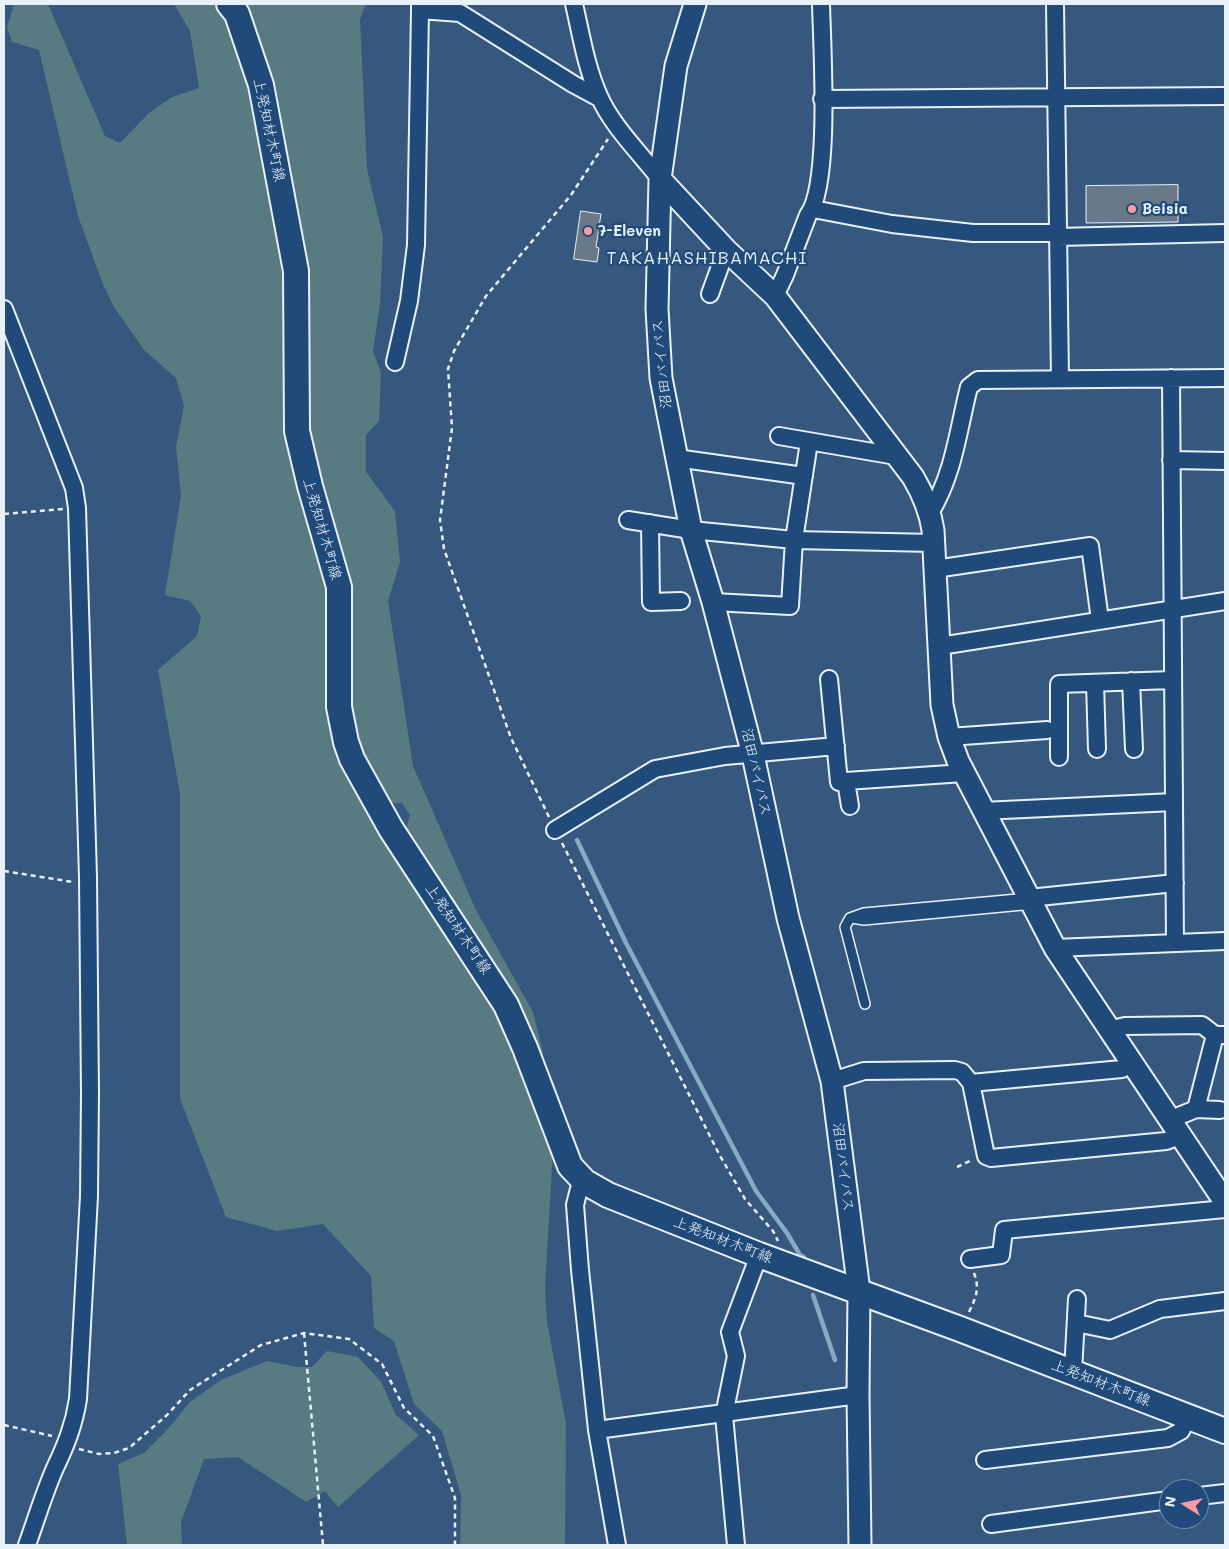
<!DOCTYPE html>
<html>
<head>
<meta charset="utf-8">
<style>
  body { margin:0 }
  #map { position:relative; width:1229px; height:1549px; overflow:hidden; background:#36587e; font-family:Mali,sans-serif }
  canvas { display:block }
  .frame { position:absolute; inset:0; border:5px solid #e8f1f8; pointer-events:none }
  .north { position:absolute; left:1159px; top:1479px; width:50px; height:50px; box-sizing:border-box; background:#1f4a7a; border:1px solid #6f8dac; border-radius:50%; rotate:280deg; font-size:14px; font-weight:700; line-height:20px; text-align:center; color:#e8f1f8 }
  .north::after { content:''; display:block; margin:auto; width:18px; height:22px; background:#ff9aa2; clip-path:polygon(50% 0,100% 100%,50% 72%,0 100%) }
</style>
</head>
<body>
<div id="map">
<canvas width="1229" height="1549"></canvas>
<div class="frame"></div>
<div class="north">N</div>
</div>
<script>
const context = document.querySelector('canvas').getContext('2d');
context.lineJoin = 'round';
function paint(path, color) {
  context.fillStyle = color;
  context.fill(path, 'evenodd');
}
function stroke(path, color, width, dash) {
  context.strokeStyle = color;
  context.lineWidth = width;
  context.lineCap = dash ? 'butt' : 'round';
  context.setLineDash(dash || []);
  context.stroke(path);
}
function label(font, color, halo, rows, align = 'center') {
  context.font = font + ' Mali,"Klee One",sans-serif';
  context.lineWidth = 4.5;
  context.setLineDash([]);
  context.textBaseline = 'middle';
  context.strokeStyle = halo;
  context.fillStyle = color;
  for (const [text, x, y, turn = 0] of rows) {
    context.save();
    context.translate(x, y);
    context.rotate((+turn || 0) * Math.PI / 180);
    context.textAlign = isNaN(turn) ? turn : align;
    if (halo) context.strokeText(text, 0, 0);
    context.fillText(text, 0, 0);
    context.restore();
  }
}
const green = new Path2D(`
  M14,4H48L105,136L120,143L149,113L172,97L199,88L190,31L174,4H219L229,17L255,89L288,275L330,590L328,700L333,744L354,788L490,1000L553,1151L545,1286L547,1322L566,1424L565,1545H460L461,1495L442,1431L414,1404L394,1341L374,1328L371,1276L323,1224L277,1231L226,1217L180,1099V794L158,670L197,636L201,616L190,601L165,595L181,496L176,446L184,406L176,378L144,350L114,307L102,282L78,216L39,50L12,42L7,27Z
  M238,4H366L360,19L367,169L383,237L380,304L373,351L381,373L379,421L366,435V472L395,511L400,562L388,601L413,766L476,910L533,1012L543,1053L541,1068L405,833L410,815L402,803H384L368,777L346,713L328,520L322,483L309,452L310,397Z
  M327,1351L358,1357L381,1382L396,1415L419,1435L338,1507L325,1491L306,1502L238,1457L204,1459L181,1522L182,1545H127L118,1464L144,1453L168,1429L190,1402L221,1380L267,1361L297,1367H312Z`);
const stream = new Path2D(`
  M577,840L626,943L756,1191L787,1233L800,1255L804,1257
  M813,1295L835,1360`);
const building = new Path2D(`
  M1178,185V222L1086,223V186Z
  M581,211L601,214L596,247L599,248L597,262L574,259Z`);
const path = new Path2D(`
  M4,514L63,509
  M549,817L511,738L444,549L440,520L452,428L448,369L454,351L486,296L571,195L608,139
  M562,843L719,1154L745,1199L773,1231L778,1241
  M4,871L73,882
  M957,1167L972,1160
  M969,1312C976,1297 980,1289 974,1273
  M304,1333L323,1545
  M4,1425L52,1436
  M79,1449L99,1454L114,1453L129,1448L167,1415L190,1390L261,1345L304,1333L349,1339L382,1364L404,1408L433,1436L455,1498V1545`);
const service = new Path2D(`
  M852,918L864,920L1033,904
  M865,1004L845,927L850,918L864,913L1029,898`);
const minor = new Path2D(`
  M420,4V10L460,13L573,84L599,98
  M574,4C581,34 586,67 599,96C612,126 640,153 660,179
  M1055,4L1060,379
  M822,99L1225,96
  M813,209L892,224L973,233H1057
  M1057,237L1225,233
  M710,294L726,250
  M775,296L785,275L808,215C831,185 822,46 821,4
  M4,309L74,488L77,508L88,877L90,1094L89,1196L78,1399C74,1425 66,1445 55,1468C44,1493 36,1520 27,1545
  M395,362L409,301L416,245L420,10
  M1171,378L1175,943
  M779,436L896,456
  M676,458L804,476
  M1171,460L1225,461
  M930,513C954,474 958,430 969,387L978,380L1225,378
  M628,520L691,530L794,540L934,543
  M650,523L651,602L681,601
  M935,569L1090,546L1100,620
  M713,602L790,606L794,540L809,442
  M940,646L1225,601
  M829,679L839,782L846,781L850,806
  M1131,681L1134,749
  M1095,683L1097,749
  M949,737L1047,730
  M1059,757V684L1172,680
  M846,781L964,773
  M982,811L1174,802
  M555,830L655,769L725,756L836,746
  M1029,898L1175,883
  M1055,948L1225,941
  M1109,1030L1125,1026L1202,1025L1215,1035
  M832,1081L864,1071L955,1070L962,1072L971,1083L986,1156L991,1158L1166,1141L1180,1136
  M971,1083L1122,1069L1130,1061
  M1196,1109L1215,1035H1225
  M1169,1120L1196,1109L1220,1110
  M585,1182L579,1189L575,1205L580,1270L597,1430L617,1545
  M970,1259L1001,1255L1004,1230L1225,1209
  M1076,1323L1110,1330L1160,1309L1225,1301
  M1073,1372L1077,1299
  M597,1430L858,1395
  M985,1460L1168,1438L1181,1431L1188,1417
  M1199,1496L1225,1493
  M991,1524L1169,1500
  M736,1545L724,1415L736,1356L730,1332L759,1255`);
const tertiary = new Path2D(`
  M695,4L676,66L660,179L657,309L661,378L691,530L713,602L753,755L788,918L832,1081L859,1291L858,1395L860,1545
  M660,179L726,250L775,296L913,477C923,494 930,510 933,530L942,705L949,737L958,761L1055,948L1225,1202`);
const secondary = new Path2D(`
  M229,4L237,14L261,85L296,271L297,431L310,486L339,587V707L346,742L352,759L391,829L506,1005L525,1048L570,1166L585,1182L608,1195L759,1255L960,1329L1225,1431`);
const markers = [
  [1132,209,5,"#ff9aa2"],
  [588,231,5,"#ff9aa2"]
];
const streetNames = [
  ["上発知材木町線",269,130,78],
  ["沼田バイパス",662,364,-96],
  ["上発知材木町線",322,529,74],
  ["沼田バイパス",756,772,77],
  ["上発知材木町線",458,929,56],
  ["沼田バイパス",843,1167,83],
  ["上発知材木町線",723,1240,21],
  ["上発知材木町線",1101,1383,21]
];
const poiNames = [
  ["Beisia",1142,209],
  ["7-Eleven",598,231]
];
const quarterNames = [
  ["TAKAHASHIBAMACHI",707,258]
];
paint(green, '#577b80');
stroke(stream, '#87aac6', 4.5);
paint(building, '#6a7989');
stroke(building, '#e8f1f8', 1);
stroke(service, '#e8f1f8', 12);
stroke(minor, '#e8f1f8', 20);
stroke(tertiary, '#e8f1f8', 25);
stroke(secondary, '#e8f1f8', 28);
stroke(path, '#e8f1f8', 2.5, [5, 4]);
stroke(service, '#1f4a7a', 9);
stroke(minor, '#1f4a7a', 16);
stroke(tertiary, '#1f4a7a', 21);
stroke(secondary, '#1f4a7a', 24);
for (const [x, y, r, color] of markers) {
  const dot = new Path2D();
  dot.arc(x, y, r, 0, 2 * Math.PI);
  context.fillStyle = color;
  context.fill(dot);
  stroke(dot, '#1f4a7a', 2);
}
label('15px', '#e8f1f8', '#1f4a7a', streetNames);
label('bold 15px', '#e8f1f8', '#1f4a7a', poiNames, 'left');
context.letterSpacing = '1px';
label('18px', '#e8f1f8', '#1f4a7a', quarterNames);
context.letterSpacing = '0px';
</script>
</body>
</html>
